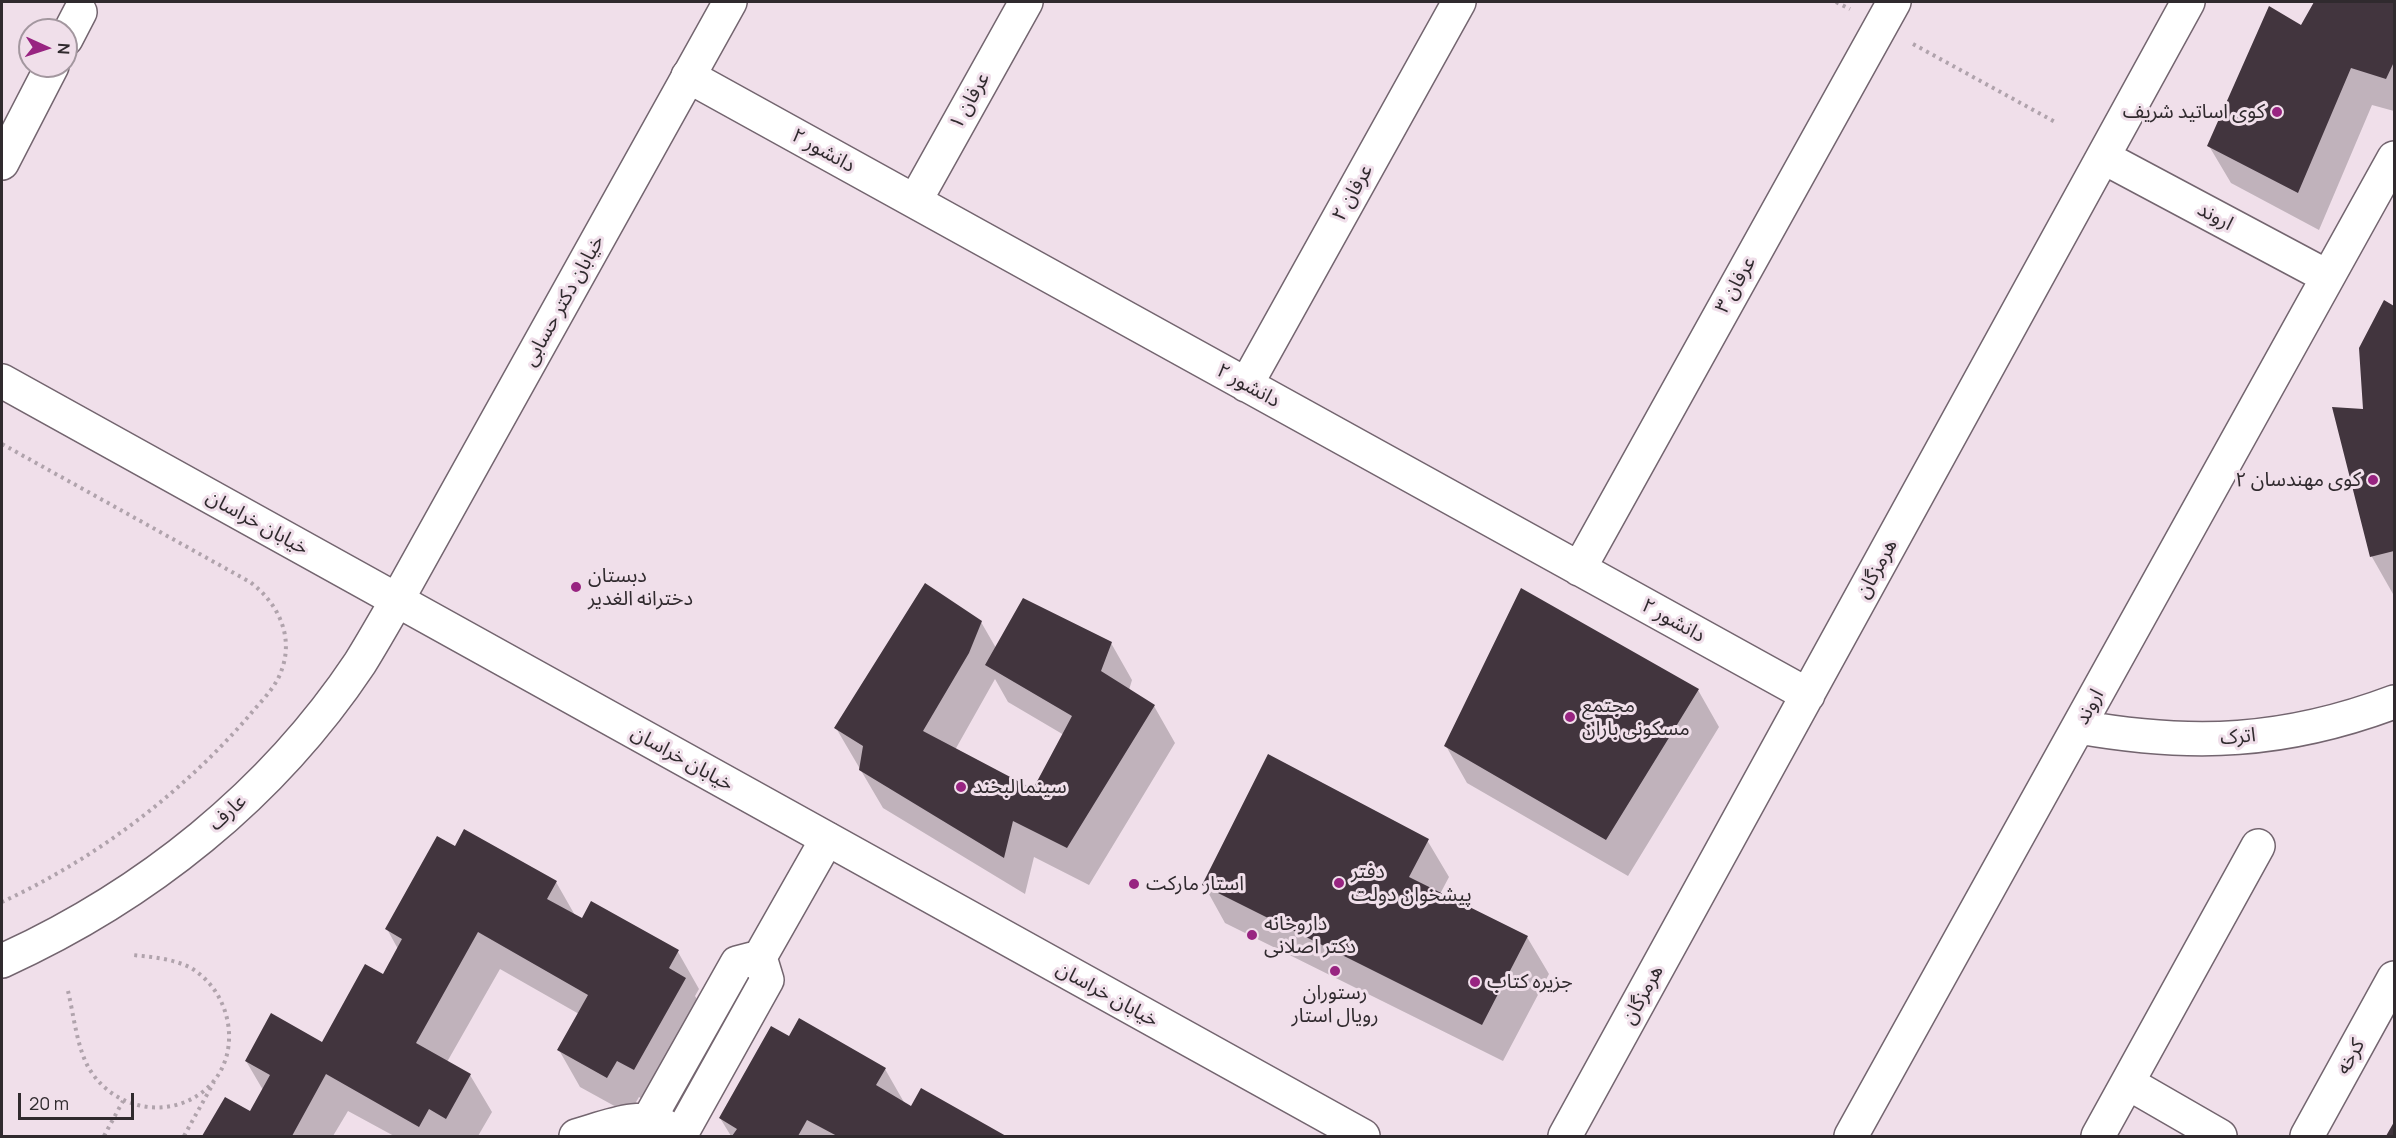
<!DOCTYPE html>
<html>
<head>
<meta charset="utf-8">
<style>
  body { margin:0 }
  #map { position:relative; width:2396px; height:1138px; overflow:hidden; background:#f0dfea; font-family:Manrope,sans-serif }
  canvas { display:block }
  .frame { position:absolute; inset:0; border:3px solid #302a2e; pointer-events:none }
  .north { position:absolute; left:18px; top:18px; width:60px; height:60px; box-sizing:border-box; background:#f0dfea; border:2px solid #a3979f; border-radius:50%; rotate:93deg; font-size:16px; font-weight:700; line-height:24px; text-align:center; color:#302a2e }
  .north::after { content:''; display:block; margin:auto; width:21px; height:27px; background:#982481; clip-path:polygon(50% 0,100% 100%,50% 72%,0 100%) }
  .scale { position:absolute; left:18px; top:1093px; width:116px; height:27px; box-sizing:border-box; border:3px solid #302a2e; border-top:0; padding-left:8px; font-size:18px; line-height:21px; white-space:nowrap; color:#302a2e; -webkit-text-stroke:4px #f0dfea; paint-order:stroke }
</style>
</head>
<body>
<div id="map">
<canvas width="2396" height="1138"></canvas>
<div class="frame"></div>
<div class="north">N</div>
<div class="scale">20 m</div>
</div>
<script>
const context = document.querySelector('canvas').getContext('2d');
context.lineJoin = 'round';
function paint(path, color) {
  context.fillStyle = color;
  context.fill(path, 'evenodd');
}
function stroke(path, color, width, dash) {
  context.strokeStyle = color;
  context.lineWidth = width;
  context.lineCap = dash ? 'butt' : 'round';
  context.setLineDash(dash || []);
  context.stroke(path);
}
function label(font, color, halo, rows, align = 'center') {
  context.font = font + ' Manrope,"Noto Sans Arabic",sans-serif';
  context.lineWidth = 6;
  context.setLineDash([]);
  context.textBaseline = 'middle';
  context.strokeStyle = halo;
  context.fillStyle = color;
  for (const [text, x, y, turn = 0] of rows) {
    context.save();
    context.translate(x, y);
    context.rotate((+turn || 0) * Math.PI / 180);
    context.textAlign = isNaN(turn) ? turn : align;
    if (halo) context.strokeText(text, 0, 0);
    context.fillText(text, 0, 0);
    context.restore();
  }
}
const shadow = new Path2D(`
  M2316,2H2394V111L2372,105L2319,230L2231,183L2209,146L2302,27Z
  M2384,302L2394,308L2393,594L2372,557L2334,409L2365,410Z
  M981,622L996,648L1111,643L1132,680L1129,690L1154,706L1175,743L1089,885L1034,857L1025,894L883,808L836,728ZM995,679L1008,702L1064,735L1034,791L955,750Z
  M1698,690L1719,727L1628,876L1467,783L1446,746Z
  M1427,840L1449,877L1440,894L1527,937L1549,974L1503,1061L1225,923L1204,885Z
  M455,848L556,882L576,917L678,952L699,989L695,996L707,1016L656,1107L639,1097L629,1114L580,1087L559,1050L579,1014L500,969L447,1062L470,1075L492,1112L478,1136H394L348,1111L333,1136H204L226,1099L250,1113L263,1090L246,1061L322,1044L383,976L398,949L387,929Z
  M789,1038L885,1069L905,1104L911,1108L921,1090L1003,1136H731L720,1118Z`);
const building = new Path2D(`
  M2314,2H2394V62L2386,79L2351,68L2298,193L2207,146L2269,6L2301,25Z
  M2384,300L2394,306V551L2370,557L2332,407L2363,409L2359,348Z
  M925,583L982,621L969,653L923,731L1033,789L1072,716L985,665L1023,598L1112,642L1101,671L1155,705L1067,848L1013,821L1004,858L859,770L863,746L834,728Z
  M1521,588L1699,689L1606,840L1444,746Z
  M1268,754L1429,839L1409,877L1528,936L1482,1025L1202,885Z
  M464,829L557,881L547,899L582,918L591,901L679,950L669,968L686,978L634,1070L617,1061L607,1078L557,1050L588,995L478,932L416,1043L471,1074L446,1119L429,1109L419,1127L326,1074L292,1136H202L225,1097L250,1111L270,1075L245,1061L271,1013L322,1042L365,964L383,974L402,939L385,929L437,836L455,846Z
  M799,1018L886,1068L876,1085L911,1106L921,1088L1006,1136H837L807,1120L798,1136H732L737,1129L719,1118L771,1026L789,1036Z
  M2394,1122V1136H2386Z`);
const path = new Path2D(`
  M1836,2L1850,9
  M1913,44L2057,123
  M2,444L250,582C277,602 294,635 282,669C276,688 260,702 248,717C181,794 95,859 2,902
  M68,991C74,1016 77,1049 90,1070C115,1110 169,1120 205,1090C244,1057 233,993 191,968C174,959 153,957 133,955
  M104,1136L123,1101
  M184,1136L214,1082`);
const minor = new Path2D(`
  M66,39L80,12
  M688,76L1808,695
  M2103,157L2328,277
  M2,163L52,66
  M915,201L1026,2
  M1246,385L1459,2
  M1579,569L1894,2
  M2079,727C2193,747 2285,743 2394,702
  M760,957L827,839
  M2128,1083L2220,1136
  M648,1121L737,963L760,957L767,980L680,1136
  M576,1136C602,1129 645,1109 669,1129
  M1565,1136L2188,2
  M1851,1136L2394,158
  M2098,1136L2258,846
  M2307,1136L2394,978`);
const tertiary = new Path2D(`
  M2,381L1363,1136
  M2,961C145,896 272,795 360,663C373,642 385,621 397,600L730,2`);
const markers = [
  [2277,112,6,"#982481"],
  [2373,480,6,"#982481"],
  [576,587,6,"#982481"],
  [1570,717,6,"#982481"],
  [961,787,6,"#982481"],
  [1339,883,6,"#982481"],
  [1134,884,6,"#982481"],
  [1252,935,6,"#982481"],
  [1335,971,6,"#982481"],
  [1475,982,6,"#982481"]
];
const streetNames = [
  ["عرفان ۱",970,101,-61],
  ["دانشور ۲",823,151,29],
  ["عرفان ۲",1353,193,-61],
  ["اروند",2215,217,28],
  ["عرفان ۳",1736,285,-61],
  ["خیابان دکتر حسابی",564,301,-61],
  ["دانشور ۲",1248,386,29],
  ["خیابان خراسان",257,523,29],
  ["هرمزگان",1877,569,-61],
  ["دانشور ۲",1673,621,29],
  ["اروند",2090,707,-61],
  ["اترک",2238,737,-5],
  ["خیابان خراسان",682,759,29],
  ["عارف",228,813,-43],
  ["خیابان خراسان",1107,995,29],
  ["هرمزگان",1643,995,-61],
  ["کرخه",2351,1057,-61]
];
const poiNames = [
  ["کوی اساتید شریف",2265,112,"right"],
  ["کوی مهندسان ۲",2361,480,"right"],
  ["دبستان",588,576],
  ["دخترانه الغدیر",588,599],
  ["مجتمع",1582,706],
  ["مسکونی باران",1582,729],
  ["سینما لبخند",973,787],
  ["دفتر",1351,872],
  ["پیشخوان دولت",1351,895],
  ["استار مارکت",1146,884],
  ["داروخانه",1264,924],
  ["دکتر اصلانی",1264,947],
  ["جزیره کتاب",1487,982],
  ["رستوران",1335,993,"center"],
  ["رویال استار",1335,1016,"center"]
];
paint(shadow, '#0003');
paint(building, '#42353e');
stroke(minor, '#73656f', 36);
stroke(tertiary, '#73656f', 36);
stroke(path, '#b0a3ac', 4, [3, 4.5]);
stroke(minor, '#fff', 33);
stroke(tertiary, '#fff', 33);
for (const [x, y, r, color] of markers) {
  const dot = new Path2D();
  dot.arc(x, y, r, 0, 2 * Math.PI);
  context.fillStyle = color;
  context.fill(dot);
  stroke(dot, '#f0dfea', 2);
}
label('20px', '#302a2e', '#f0dfea', streetNames);
label('20px', '#302a2e', '#f0dfea', poiNames, 'left');
</script>
</body>
</html>
